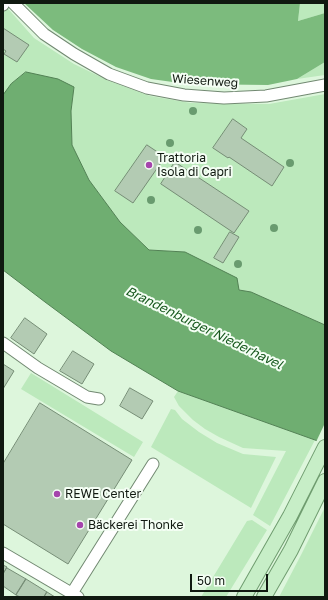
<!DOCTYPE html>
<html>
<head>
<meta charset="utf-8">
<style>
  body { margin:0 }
  #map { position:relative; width:328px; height:600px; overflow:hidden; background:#ddf6dc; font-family:"Golos Text",sans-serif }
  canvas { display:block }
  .frame { position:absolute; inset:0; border:4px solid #101910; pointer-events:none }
  .scale { position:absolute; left:190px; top:574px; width:78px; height:18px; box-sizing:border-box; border:2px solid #101910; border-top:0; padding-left:5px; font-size:12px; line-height:14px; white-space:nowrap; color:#101910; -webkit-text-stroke:3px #f4fef4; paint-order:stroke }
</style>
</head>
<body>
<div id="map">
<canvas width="328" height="600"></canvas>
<div class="frame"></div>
<div class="scale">50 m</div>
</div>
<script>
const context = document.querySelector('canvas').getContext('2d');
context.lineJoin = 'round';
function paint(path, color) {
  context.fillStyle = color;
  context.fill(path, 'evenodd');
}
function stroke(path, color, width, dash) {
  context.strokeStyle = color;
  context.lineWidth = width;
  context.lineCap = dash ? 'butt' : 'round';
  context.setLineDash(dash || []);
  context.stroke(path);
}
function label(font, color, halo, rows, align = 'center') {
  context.font = font + ' "Golos Text",sans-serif';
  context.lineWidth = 4;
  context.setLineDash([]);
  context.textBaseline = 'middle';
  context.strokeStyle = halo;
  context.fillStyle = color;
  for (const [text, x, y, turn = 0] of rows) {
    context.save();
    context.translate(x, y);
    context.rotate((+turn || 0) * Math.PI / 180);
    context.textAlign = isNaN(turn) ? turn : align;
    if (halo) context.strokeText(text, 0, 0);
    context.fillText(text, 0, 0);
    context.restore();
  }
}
const green = new Path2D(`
  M3,3L34,38L74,64L109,81L150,96L191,103L269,104L325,94V325L251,292L238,290L185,252L149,250L120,222L89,180L72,145L71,111L74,87L3,95Z
  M300,3H325V13L298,21Z
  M325,62V75L297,79Z
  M31,373L143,442L134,457L21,389Z
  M178,391L315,440L270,526L253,515L286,451L243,448L219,437L205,429L193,420L179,406L174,397Z
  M171,409L175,410L182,419L199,432L217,443L243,454L276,457L251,508L151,447Z
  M325,507V597H279L301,555Z
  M252,520L267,530L226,597H201L247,521Z`);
const forest = new Path2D(`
  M24,3H300L298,21L325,13V62L297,79L268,85L187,84L151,79L116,67L82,49L53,30Z`);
const water = new Path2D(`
  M26,72L58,79L74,87L71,111L72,145L89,180L120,222L149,250L185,252L237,278L239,290L251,292L325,325V444L315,440L178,391L111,351L45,302L3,270V95L11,84Z`);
const pier = new Path2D(`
  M325,423V446L316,442Z`);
const building = new Path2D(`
  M3,28L29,45L17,62L4,54L6,51L3,49Z
  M233,119L247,129L241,138L284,167L272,186L229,157L228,158L213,148Z
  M147,145L165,157L133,203L115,191Z
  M175,162L249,211L234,233L161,184Z
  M230,232L239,237L223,263L214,258Z
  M25,318L47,334L34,354L11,338Z
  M73,351L94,364L82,384L60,371Z
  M3,364L14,371L3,389Z
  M130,388L153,401L142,419L120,406Z
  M40,403L132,460L68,564L3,524V464Z
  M3,565L7,567L3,574Z
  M7,568L26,579L16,595L3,586V574Z
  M26,579L47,592L44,597H20L16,595Z
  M47,592L55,597H44Z`);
const minor = new Path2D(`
  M13,3L44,34L74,54L109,74L147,88L184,95L224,98L266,96L325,85
  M3,5L4,3
  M3,343L38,368L87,397L99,399
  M3,553L78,597
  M72,593L153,464`);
const major = new Path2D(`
  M244,597L290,516L325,447
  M264,597L291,550L325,481`);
const trees = [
  [193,111],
  [170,143],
  [290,163],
  [151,200],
  [274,228],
  [198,230],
  [238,264]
];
const markers = [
  [149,165,4,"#a544ac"],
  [57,494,4,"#a544ac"],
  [80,525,4,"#a544ac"]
];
const streetNames = [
  ["Wiesenweg",205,81,4]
];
const poiNames = [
  ["Trattoria",157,158],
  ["Isola di Capri",157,172],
  ["REWE Center",65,494],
  ["Bäckerei Thonke",88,525]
];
const waterNames = [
  ["Brandenburger Niederhavel",204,328,26]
];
paint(green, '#bce9bc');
paint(forest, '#7cbb7d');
paint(water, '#6fae71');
stroke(water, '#528154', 1);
paint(pier, '#ddf6dc');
paint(building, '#b3cbb3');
stroke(building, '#768d76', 1);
stroke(minor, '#728972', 13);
stroke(major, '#6f9c6f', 16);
stroke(minor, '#fff', 11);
stroke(major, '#c7eec7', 14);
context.fillStyle = '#699b6f';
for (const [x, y] of trees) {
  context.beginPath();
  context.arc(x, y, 4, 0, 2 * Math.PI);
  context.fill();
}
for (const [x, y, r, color] of markers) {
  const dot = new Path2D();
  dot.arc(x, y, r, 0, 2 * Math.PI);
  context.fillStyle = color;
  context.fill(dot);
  stroke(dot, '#f4fef4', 1.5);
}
label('12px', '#101910', '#f4fef4', streetNames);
label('12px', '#101910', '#f4fef4', poiNames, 'left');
label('italic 13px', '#17591e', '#f4fef4', waterNames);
</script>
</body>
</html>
